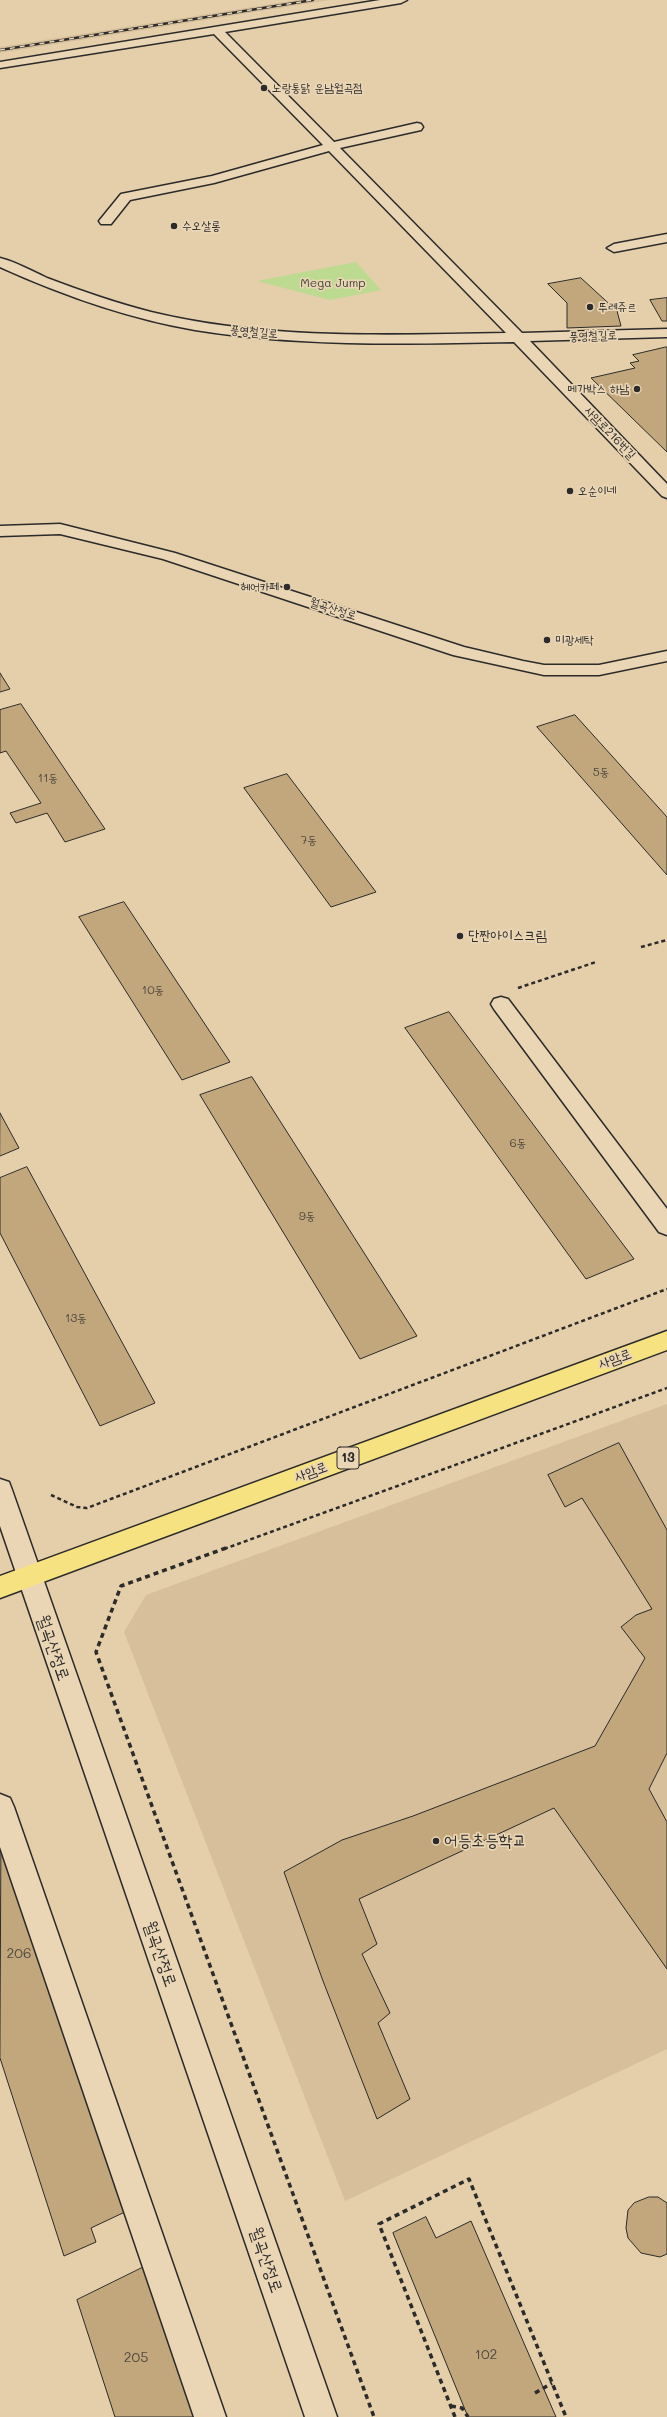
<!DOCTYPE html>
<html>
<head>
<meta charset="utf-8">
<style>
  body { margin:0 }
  canvas { display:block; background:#e5ceaa }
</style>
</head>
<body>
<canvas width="667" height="2417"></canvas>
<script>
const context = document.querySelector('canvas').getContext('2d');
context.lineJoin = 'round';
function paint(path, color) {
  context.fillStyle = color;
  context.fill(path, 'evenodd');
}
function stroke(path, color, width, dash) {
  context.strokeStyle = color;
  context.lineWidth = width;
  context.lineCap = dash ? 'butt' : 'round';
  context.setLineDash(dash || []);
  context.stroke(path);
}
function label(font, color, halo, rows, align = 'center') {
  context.font = font + ' Mali,"Poor Story",sans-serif';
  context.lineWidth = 3.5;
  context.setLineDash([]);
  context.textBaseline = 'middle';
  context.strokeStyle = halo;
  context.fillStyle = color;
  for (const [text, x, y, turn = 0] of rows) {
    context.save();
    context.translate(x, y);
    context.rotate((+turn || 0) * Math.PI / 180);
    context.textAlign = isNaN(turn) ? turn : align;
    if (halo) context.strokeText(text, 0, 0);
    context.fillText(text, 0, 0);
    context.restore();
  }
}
const built = new Path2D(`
  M296,0H330L0,53V47Z
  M667,1404V2049L345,2201L124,1632L146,1595Z`);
const green = new Path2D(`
  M356,262L381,290L330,300L257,281Z`);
const building = new Path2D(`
  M581,278L617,311L621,326L567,328V303L548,284Z
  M667,298V321H662L650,300Z
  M666,347H667V452L591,378L635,368L630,363L639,361L633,355Z
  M0,673L10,689L0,692Z
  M21,704L105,829L65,842L47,813L16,823L10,813L41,803L6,751L0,753V710Z
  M575,715L667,817V875L537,727Z
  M287,774L376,892L331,907L244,788Z
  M124,902L230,1062L182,1080L79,917Z
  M449,1012L634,1259L586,1279L405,1028Z
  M252,1077L417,1336L360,1359L200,1095Z
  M0,1113L19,1148L0,1156Z
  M27,1167L155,1403L100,1426L0,1233V1178Z
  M619,1443L667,1530V1753L649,1789L667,1822V1969L554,1808L359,1899L377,1944L362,1954L390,2013L378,2023L410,2099L377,2119L323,1981L284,1872L342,1840L413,1816L595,1746L645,1658L621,1627L636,1615L652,1609L582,1498L565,1507L548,1475Z
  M1,1849L127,2211L91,2228L96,2242L64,2256L0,2058Z
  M649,2197H658L667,2203V2254L660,2257L641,2253L628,2238L626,2228L628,2210L634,2203Z
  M426,2217L436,2238L471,2221L556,2417H468L393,2233Z
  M144,2267L196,2417H115L77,2300Z`);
const pathFar1 = new Path2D(`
  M641,947L667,940
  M518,988L596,962
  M51,1495L77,1507L87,1508L667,1289
  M224,1549L667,1388`);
const path = new Path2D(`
  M226,1548L121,1586L96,1652L374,2417
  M535,2393L552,2383
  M451,2406L462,2408L468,2417
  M455,2417L379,2224L469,2179L566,2417`);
const minor = new Path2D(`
  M380,0H407L401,3L225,32L334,142L417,123L421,124L423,127L421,130L340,148L522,333L667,329V337L530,341L667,484V498L662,496L514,342C409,344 300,347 195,330C127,318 62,295 0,267V258C16,262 32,271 47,278C81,291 116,303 151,312C266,340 389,335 506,333L329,151L214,183L130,200L111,224H101L99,221L121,194L212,176L323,145L214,34L0,68V62Z
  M667,234V242L614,252L607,248L614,244Z
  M60,524L175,553L464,647L523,661L544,665H599L667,651V661L599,675H544L453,655L163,559L60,534L0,536V526Z
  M501,997L508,999L667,1209V1235L659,1232L494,1009L491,1004L494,999Z
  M0,1479L9,1482L12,1490L337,2417H305L0,1526Z
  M0,1794L10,1798L14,1807L226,2417H194L0,1847Z`);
const major = new Path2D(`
  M667,1331V1350L0,1598V1576Z`);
const rail = new Path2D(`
  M0,50L313,0`);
const markers = [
  [264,88,4,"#2b2b2b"],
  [174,226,4,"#2b2b2b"],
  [590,307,4,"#2b2b2b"],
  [637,389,4,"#2b2b2b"],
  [570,491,4,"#2b2b2b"],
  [287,587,4,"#2b2b2b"],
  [547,640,4,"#2b2b2b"],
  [460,936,4,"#2b2b2b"],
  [436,1841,4,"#2b2b2b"]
];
const farPoinames = [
  ["노랑통닭 운남월곡점",272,88],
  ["수오살롱",182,226],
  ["뚜레쥬르",598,307],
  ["메가박스 하남",629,389,"right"],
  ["오순이네",578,491],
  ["헤어카페",279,587,"right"],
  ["미광세탁",555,640]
];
const farParknames = [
  ["Mega Jump",333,283]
];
const farStreetnames = [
  ["풍영철길로",254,332,5],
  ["풍영철길로",593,336,-2],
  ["사암로216번길",610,433,46],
  ["월곡산정로",333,609,18]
];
const numberNames = [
  ["5동",601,772],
  ["11동",48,778],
  ["7동",309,840],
  ["10동",153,990],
  ["6동",518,1143],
  ["9동",307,1216],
  ["13동",76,1318]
];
const shields = [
  [348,1458,22]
];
const shieldNames = [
  ["13",348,1458]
];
const poiNames = [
  ["단짠아이스크림",468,936]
];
const streetNames = [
  ["사암로",615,1359,-20],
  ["사암로",311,1472,-20]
];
const nearNumbernames = [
  ["206",19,1954],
  ["102",486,2355],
  ["205",136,2358]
];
const nearStreetnames = [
  ["월곡산정로",53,1648,71],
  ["월곡산정로",160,1954,71],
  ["월곡산정로",266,2260,71]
];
const nearPoinames = [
  ["어등초등학교",444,1841]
];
paint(built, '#d6bf9a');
paint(green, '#bdda91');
paint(building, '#c2a77d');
stroke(building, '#2b2b2b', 1);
stroke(minor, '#2b2b2b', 3);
stroke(major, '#2b2b2b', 3);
stroke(pathFar1, '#2b2b2b', 2.5, [4, 3]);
stroke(path, '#2b2b2b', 3.5, [5, 4]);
paint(minor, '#ead5b4');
paint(major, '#f6e281');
stroke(rail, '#2b2b2b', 2.5);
stroke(rail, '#ead5b4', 1.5, [5]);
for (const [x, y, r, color] of markers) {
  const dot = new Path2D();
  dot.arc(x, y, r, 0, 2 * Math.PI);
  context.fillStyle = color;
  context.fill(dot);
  stroke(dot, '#ead5b4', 1.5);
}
label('12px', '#2b2b2b', '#ead5b4', farPoinames, 'left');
label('12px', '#41453a', '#ead5b4', farParknames);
label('12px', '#2b2b2b', '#ead5b4', farStreetnames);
label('12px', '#514a40', null, numberNames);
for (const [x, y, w] of shields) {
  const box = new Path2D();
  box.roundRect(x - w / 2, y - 11, w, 22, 3);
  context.fillStyle = '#ead5b4';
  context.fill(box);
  stroke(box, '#2b2b2b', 1);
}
label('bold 13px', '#2b2b2b', null, shieldNames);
label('14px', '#2b2b2b', '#ead5b4', poiNames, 'left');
label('14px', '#2b2b2b', '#ead5b4', streetNames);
label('14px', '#514a40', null, nearNumbernames);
label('17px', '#2b2b2b', '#ead5b4', nearStreetnames);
label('17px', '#2b2b2b', '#ead5b4', nearPoinames, 'left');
</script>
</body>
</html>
